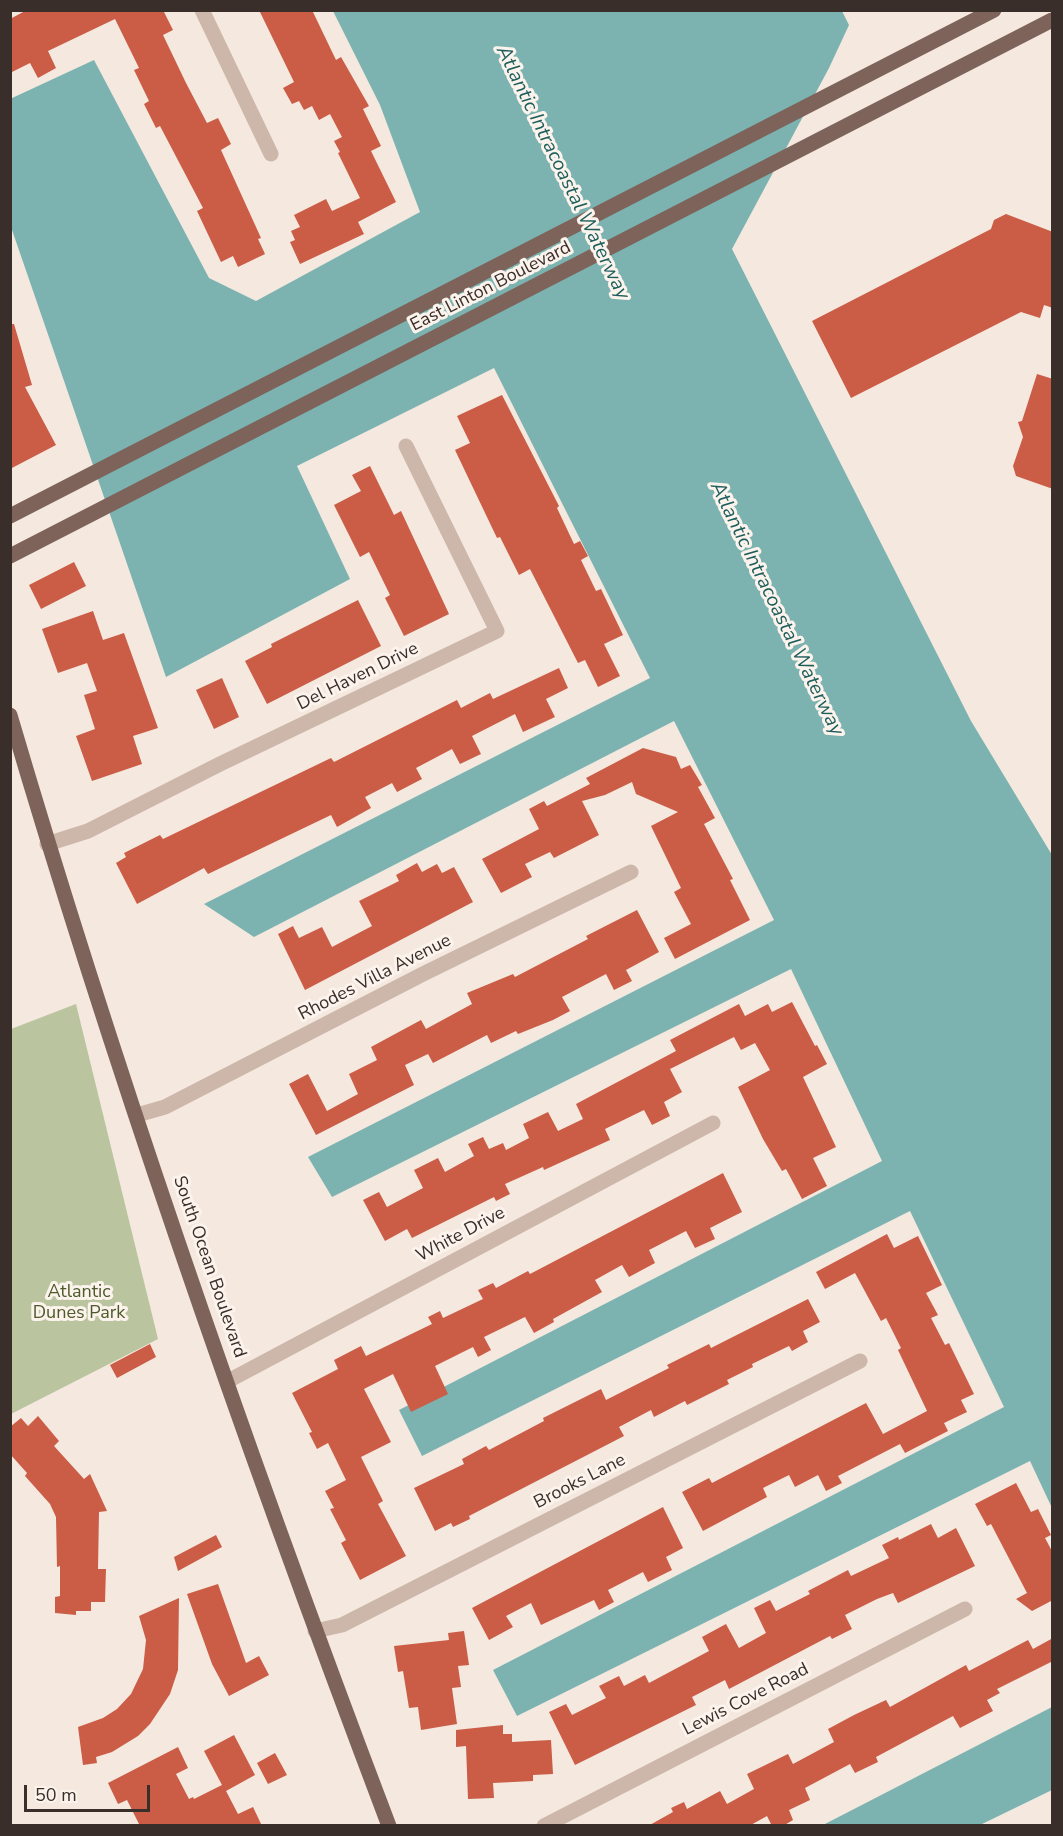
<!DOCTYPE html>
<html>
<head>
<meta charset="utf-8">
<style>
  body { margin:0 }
  #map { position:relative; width:1063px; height:1836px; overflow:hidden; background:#f4e8df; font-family:"Nunito Sans",sans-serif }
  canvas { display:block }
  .frame { position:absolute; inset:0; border:12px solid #3a2e2a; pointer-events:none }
  .scale { position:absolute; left:24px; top:1785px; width:126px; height:27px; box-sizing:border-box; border:3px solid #3a2e2a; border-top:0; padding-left:8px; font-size:18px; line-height:21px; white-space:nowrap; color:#3a2e2a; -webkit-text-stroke:4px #fbf3ec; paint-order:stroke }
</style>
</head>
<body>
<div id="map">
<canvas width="1063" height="1836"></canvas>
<div class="frame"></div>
<div class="scale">50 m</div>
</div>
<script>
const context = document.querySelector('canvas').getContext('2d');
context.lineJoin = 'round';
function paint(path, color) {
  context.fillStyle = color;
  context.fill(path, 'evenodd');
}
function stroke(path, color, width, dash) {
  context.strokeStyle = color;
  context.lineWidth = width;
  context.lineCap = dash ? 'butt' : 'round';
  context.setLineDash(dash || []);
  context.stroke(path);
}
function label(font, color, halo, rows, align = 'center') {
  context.font = font + ' "Nunito Sans",sans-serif';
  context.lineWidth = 6;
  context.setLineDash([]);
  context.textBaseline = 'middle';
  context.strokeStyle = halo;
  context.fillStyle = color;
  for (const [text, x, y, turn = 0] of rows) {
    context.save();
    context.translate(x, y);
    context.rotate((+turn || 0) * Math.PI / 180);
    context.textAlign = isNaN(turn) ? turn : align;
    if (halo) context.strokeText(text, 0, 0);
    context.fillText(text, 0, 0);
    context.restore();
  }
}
const green = new Path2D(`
  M76,1004L158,1339L11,1414V1029Z`);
const water = new Path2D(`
  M333,11H842L849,25L829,68L732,249L971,721L1052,855V1508L1030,1461L517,1716L493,1670L1004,1407L910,1211L422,1456L399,1410L882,1161L791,969L332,1197L308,1157L774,920L674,721L254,937L204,904L650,678L494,368L297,466L350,579L166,677L11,227L10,99L94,60L209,278L256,301L420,212L380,105Z
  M1052,1707V1790L980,1825H823Z`);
const building = new Path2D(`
  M27,10H163L173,30L163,35L186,83L207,123L218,118L231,144L221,150L261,238L258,239L265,254L238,267L233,256L221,262L197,211L203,208L160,126L156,128L144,104L149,101L134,70L139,68L115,19L48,51L56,68L38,78L30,63L10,73V19Z
  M259,10H312L336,60L341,57L369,106L363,109L381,146L371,151L396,202L358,222L364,234L300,264L290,242L295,240L291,231L300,227L294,215L326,199L332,211L360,198L338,153L340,152L334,141L342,137L330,114L319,120L312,106L304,110L299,101L292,104L283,88L294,82Z
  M1006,214L1053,232V308L1044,305L1040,318L1021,312L851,398L812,321L991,229L994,220Z
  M10,324H14L32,385L25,387L56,445L10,469Z
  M1037,374L1053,379V489L1016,476L1013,466L1023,437L1018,422L1022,421Z
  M502,395L559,506L557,508L574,544L580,541L588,556L581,560L596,591L601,589L623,635L604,644L620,676L598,687L585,660L578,663L530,569L519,575L500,537L497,538L455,450L470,443L457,416Z
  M370,466L394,515L401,511L449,614L404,636L385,598L390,595L369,552L360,557L334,505L361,491L352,475Z
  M74,562L86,586L41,609L29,585Z
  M358,600L381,646L267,704L245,661L272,647L271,644Z
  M93,611L103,640L124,633L158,728L133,736L142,764L92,781L76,736L95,729L84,695L97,691L87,663L58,673L42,629Z
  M559,668L568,688L546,699L555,717L523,732L515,714L472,736L481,754L460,764L452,749L416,768L422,779L397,792L392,783L365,797L371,808L337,827L331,815L208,874L204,868L137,904L116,863L126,857L124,853L160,835L163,839L331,758L334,762L457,700L461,708L490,693L493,699Z
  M222,678L239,717L214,729L196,690Z
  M643,748L676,757L681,769L690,765L702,785L698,787L715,818L704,824L733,879L730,880L750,920L675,959L664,938L691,924L674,892L681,888L651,826L678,812L636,794L632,782L605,795L582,801L599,835L554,858L550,852L525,864L532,877L501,893L482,859L539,829L529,809L544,801L547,806L590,784L586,778Z
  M417,863L422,872L437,864L442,873L454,867L473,902L305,990L278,934L293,926L299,938L322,927L332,947L372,926L359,901L399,881L396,875Z
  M637,910L659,952L626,970L632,981L614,990L606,974L562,997L570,1011L553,1020L518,1034L516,1031L491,1043L487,1035L433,1063L428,1054L405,1065L414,1085L316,1135L289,1084L308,1074L327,1111L358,1094L349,1074L377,1060L371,1047L421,1020L426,1029L472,1004L467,993L513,974L515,977L588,939L586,936Z
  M792,1002L815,1046L817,1045L827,1064L803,1077L836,1147L813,1158L827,1186L802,1199L786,1169L782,1171L763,1139L738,1087L770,1070L755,1043L741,1050L734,1037L670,1069L682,1092L664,1102L670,1116L652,1125L644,1110L605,1129L610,1140L544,1170L543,1167L505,1184L510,1194L496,1201L494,1197L412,1238L407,1229L385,1241L363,1200L379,1192L387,1207L423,1188L414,1170L438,1158L445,1172L474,1156L468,1144L483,1137L489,1149L503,1143L506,1150L529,1138L523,1124L548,1112L558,1131L583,1119L576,1104L676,1051L670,1040L739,1004L745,1016L768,1004L772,1012Z
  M723,1173L742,1212L710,1228L715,1239L695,1248L686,1231L649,1250L655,1263L629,1277L622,1265L595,1280L602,1292L553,1319L554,1322L534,1333L525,1317L484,1337L491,1350L478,1357L473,1347L435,1366L448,1394L411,1412L393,1374L364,1389L391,1442L361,1457L383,1501L378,1504L406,1556L360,1580L341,1543L346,1540L330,1509L334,1508L325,1491L346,1480L328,1443L317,1449L309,1433L312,1432L292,1393L338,1369L334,1360L361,1346L366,1356L432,1324L428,1317L440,1311L443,1318L483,1299L478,1290L493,1283L496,1288L528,1271L530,1274Z
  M887,1234L894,1248L918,1236L942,1285L926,1293L938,1315L931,1318L945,1345L949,1343L974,1394L961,1400L967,1412L944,1423L948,1431L905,1453L900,1444L838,1476L842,1483L826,1491L818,1475L795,1487L789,1475L763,1488L767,1497L703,1531L682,1492L709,1478L712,1483L866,1403L883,1434L927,1411L898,1350L901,1348L886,1318L881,1321L855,1273L825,1289L816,1272Z
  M808,1299L820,1322L803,1331L808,1342L792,1351L789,1346L752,1364L753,1367L727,1380L729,1384L687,1405L685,1401L654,1417L651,1410L619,1427L624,1436L469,1516L470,1519L453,1527L451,1523L435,1531L414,1488L464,1464L462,1459L486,1446L489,1450L544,1421L543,1418L601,1389L606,1400L669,1368L667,1365L709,1344L711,1348Z
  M150,1344L156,1357L117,1378L110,1365Z
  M38,1416L59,1441L54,1446L84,1479L90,1474L107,1511L99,1512L98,1569H106L105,1602H91V1611H76V1615L55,1613V1597L60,1596V1566L57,1567L56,1517L50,1504L25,1476L27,1473L10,1454V1427L21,1418L28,1426Z
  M1016,1483L1031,1512L1038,1509L1051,1535L1045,1538L1053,1553V1600L1032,1611L1016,1599L1027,1593L991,1524L987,1526L975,1504Z
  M663,1507L683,1548L666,1557L672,1570L648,1582L643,1572L608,1590L614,1602L599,1610L594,1600L541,1625L531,1603L506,1616L513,1627L489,1640L472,1608Z
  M931,1524L938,1538L956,1528L975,1566L898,1603L893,1593L877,1599L845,1615L852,1629L832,1639L830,1636L729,1689L725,1680L692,1697L696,1705L575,1765L549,1712L566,1704L572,1715L606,1698L599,1686L619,1676L624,1686L645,1675L649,1683L709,1651L702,1637L726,1624L739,1648L766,1633L754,1608L770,1600L776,1611L810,1594L808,1591L848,1570L851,1576L889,1558L882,1545L898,1537L899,1540Z
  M216,1535L222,1547L178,1571L174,1557Z
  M218,1584L246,1663L259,1656L269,1675L229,1696L212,1664L187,1594Z
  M179,1598L178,1670L170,1694L150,1724L138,1736L112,1752L96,1757L97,1763L83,1765L78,1727L103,1718L117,1709L131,1694L143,1669L146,1640L139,1616Z
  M464,1631L469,1665L458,1666L461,1687L452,1688L457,1724L421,1730L418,1707L409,1708L403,1671L398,1672L394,1646L449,1640L448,1633Z
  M1053,1638V1661L997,1689L1000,1693L987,1700L993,1711L960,1728L953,1716L876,1757L878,1762L855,1773L850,1764L805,1788L810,1800L789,1810L793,1820L783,1826H772L767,1816L749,1826H648L673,1812L671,1808L684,1802L687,1809L720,1791L727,1804L754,1789L747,1774L788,1754L793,1764L834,1742L828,1729L854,1715L886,1700L890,1707L966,1665L969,1671L1028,1640L1033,1649Z
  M503,1725V1734H512V1742L551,1740L553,1774L533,1775V1781L493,1783L494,1798L468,1799L466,1746L456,1747V1730Z
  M234,1735L255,1775L226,1791L238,1814L253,1807L262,1826H140L127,1800L118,1804L108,1783L178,1747L188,1768L176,1774L189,1799L193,1797L194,1799L222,1785L204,1751Z
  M275,1753L287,1775L268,1784L257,1763Z`);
const minor = new Path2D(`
  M202,10L271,154
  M47,844L88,831L220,764L497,631L406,446
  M137,1115L165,1107L423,974L631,872
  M228,1381L713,1123
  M315,1631L342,1625L860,1361
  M544,1826L965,1609`);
const major = new Path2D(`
  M10,516L994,10
  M10,556L1052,20
  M10,715C120,1089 251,1462 389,1826`);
const streetNames = [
  ["East Linton Boulevard",491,287,-27],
  ["Del Haven Drive",358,677,-26],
  ["Rhodes Villa Avenue",375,978,-27],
  ["White Drive",461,1235,-28],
  ["South Ocean Boulevard",209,1267,71],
  ["Brooks Lane",580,1482,-27],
  ["Lewis Cove Road",746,1700,-27]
];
const parkNames = [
  ["Atlantic",79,1293],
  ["Dunes Park",79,1314]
];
const waterNames = [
  ["Atlantic Intracoastal Waterway",562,173,64],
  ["Atlantic Intracoastal Waterway",776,609,64]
];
paint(green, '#bac49e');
paint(water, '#7cb3b1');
paint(building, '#cb5c46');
stroke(minor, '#cdb7aa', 15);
stroke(major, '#7d635a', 15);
label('18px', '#3a2e2a', '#fbf3ec', streetNames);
label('18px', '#4d5a2c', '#fbf3ec', parkNames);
label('italic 20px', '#1d5e5d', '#fbf3ec', waterNames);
</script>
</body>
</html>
